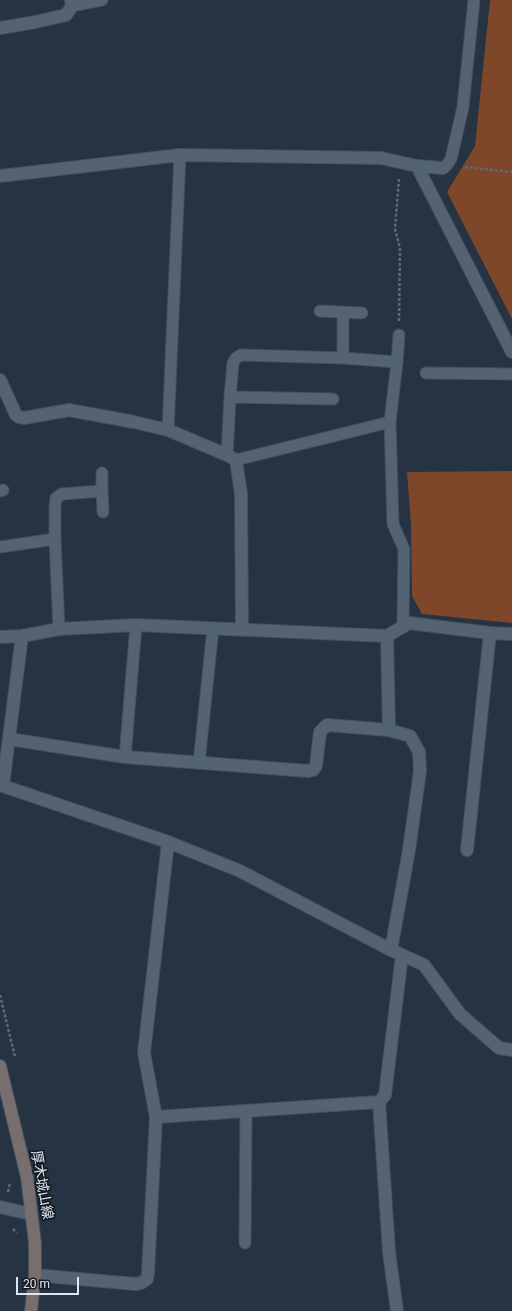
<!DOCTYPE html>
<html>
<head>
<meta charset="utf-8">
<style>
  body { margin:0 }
  #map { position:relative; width:512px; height:1311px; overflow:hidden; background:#263343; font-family:Roboto,sans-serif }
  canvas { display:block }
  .scale { position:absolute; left:16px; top:1277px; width:63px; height:18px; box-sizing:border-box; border:2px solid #dee7f1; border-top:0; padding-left:5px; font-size:12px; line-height:14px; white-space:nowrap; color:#dee7f1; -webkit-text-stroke:3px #141a21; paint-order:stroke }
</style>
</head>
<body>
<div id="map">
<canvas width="512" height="1311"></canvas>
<div class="scale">20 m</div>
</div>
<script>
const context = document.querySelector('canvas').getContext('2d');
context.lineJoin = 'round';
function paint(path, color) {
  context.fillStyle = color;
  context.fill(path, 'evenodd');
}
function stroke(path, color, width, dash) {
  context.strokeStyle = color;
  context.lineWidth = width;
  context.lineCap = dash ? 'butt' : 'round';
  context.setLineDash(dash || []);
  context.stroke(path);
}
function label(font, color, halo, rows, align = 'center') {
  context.font = font + ' Roboto,"Noto Sans JP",sans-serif';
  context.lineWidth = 3.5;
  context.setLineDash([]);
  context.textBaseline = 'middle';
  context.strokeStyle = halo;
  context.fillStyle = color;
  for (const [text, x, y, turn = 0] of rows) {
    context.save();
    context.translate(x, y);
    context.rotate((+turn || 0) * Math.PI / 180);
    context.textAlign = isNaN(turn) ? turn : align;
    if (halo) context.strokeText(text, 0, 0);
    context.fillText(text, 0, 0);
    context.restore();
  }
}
const green = new Path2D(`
  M490,0H512V319L447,192L475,146Z
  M512,471V623L422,614L412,596L411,525L407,472Z`);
const path = new Path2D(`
  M465,167L512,172
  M399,321L400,248L395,229L399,179
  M0,995L15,1057
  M8,1192L10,1183
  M13,1229L17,1233`);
const lane = new Path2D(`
  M72,6L102,0
  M443,168L447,165L451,159L463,107L474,0
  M320,311L362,313
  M343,312V358
  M399,335L397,362L390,422L393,524L404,549L403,627
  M426,373L512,374
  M230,397L233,363L236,358L241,355L343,358L397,362
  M168,430L180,155
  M227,455L230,397L333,399
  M236,460L390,422
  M0,491L3,490
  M102,491L103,512
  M0,547L55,539
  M59,629L55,539V506L56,498L62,494L102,491V473
  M125,757L136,625
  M199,763L213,628
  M245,1243L246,1111`);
const street = new Path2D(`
  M0,28L35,22L66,15L72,6L71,0
  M417,166L512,352
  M0,176L180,155L381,158L417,166L443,168
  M0,380L16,415L19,417L24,418L69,410L134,422L168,430L227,455L236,460L241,494L242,630
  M387,636L389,730L410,736L419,752L420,771L409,850L391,950
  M0,637L22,636L59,629L136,625L387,636L409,623L490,633L512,634
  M9,739L125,757L308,771L313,770L316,766L320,732L327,725L389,730
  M0,785L168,842L240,871L391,950L424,965L460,1014L499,1048L512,1050
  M3,785L22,636
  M467,850L490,633
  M156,1117L144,1053L168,842
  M0,1207L31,1214
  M35,1275L135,1284L141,1283L147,1279L148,1273L156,1117L379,1102
  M397,1311L389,1252L379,1102L385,1095L402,955`);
const secondary = new Path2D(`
  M0,1066L27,1177L35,1243V1275L31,1311`);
const streetNames = [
  ["厚木城山線",41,1185,80]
];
paint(green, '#7f4729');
stroke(lane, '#454f5d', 13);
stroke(street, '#454f5d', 14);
stroke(secondary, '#454f5d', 14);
stroke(path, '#5e6a78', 2.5, [3, 2]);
stroke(lane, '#546374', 11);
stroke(street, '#546374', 12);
stroke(secondary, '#776e6f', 12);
label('14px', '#dee7f1', '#141a21', streetNames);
</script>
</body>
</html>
